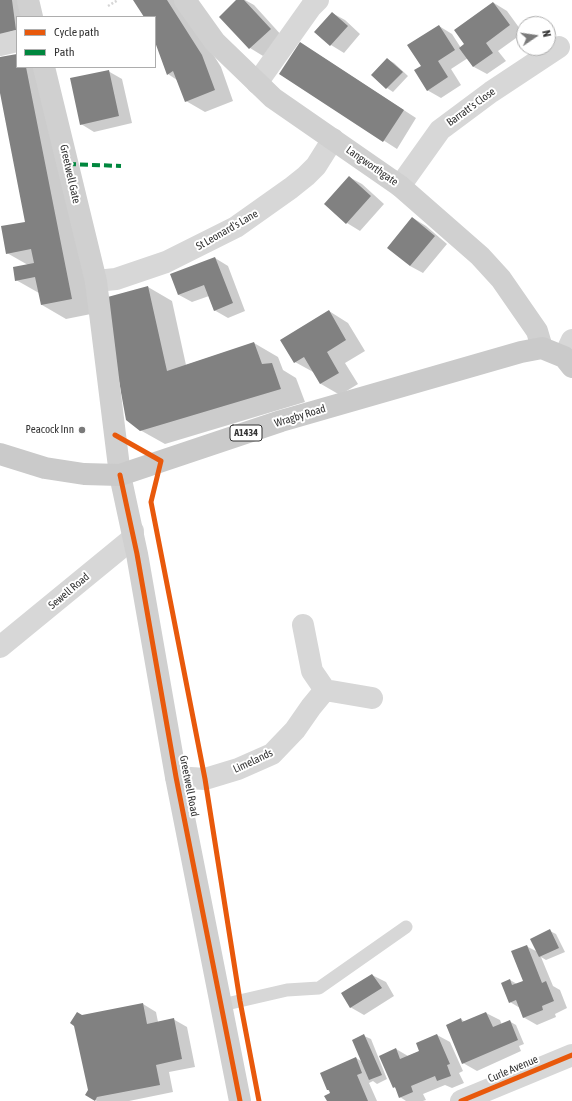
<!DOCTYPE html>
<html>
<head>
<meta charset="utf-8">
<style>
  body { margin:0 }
  #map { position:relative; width:572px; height:1101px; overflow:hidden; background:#fff; font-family:"Asap Condensed",sans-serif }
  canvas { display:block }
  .legend { position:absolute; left:16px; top:16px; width:140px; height:52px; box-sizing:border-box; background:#fff; border:1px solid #adadad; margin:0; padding:5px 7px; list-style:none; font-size:12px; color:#333 }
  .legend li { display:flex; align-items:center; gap:8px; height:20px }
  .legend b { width:20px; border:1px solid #adadad }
  .north { position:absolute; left:516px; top:16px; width:40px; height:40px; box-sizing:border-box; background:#fff; border:1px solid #adadad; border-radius:50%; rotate:77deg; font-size:11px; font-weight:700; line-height:16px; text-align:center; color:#333 }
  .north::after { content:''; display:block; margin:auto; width:14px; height:18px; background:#7a7a7a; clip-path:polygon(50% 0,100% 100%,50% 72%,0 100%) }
</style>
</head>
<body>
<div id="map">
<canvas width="572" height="1101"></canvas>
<ul class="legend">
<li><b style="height:5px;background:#e8590c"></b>Cycle path</li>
<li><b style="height:5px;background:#00873e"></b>Path</li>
</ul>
<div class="north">N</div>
</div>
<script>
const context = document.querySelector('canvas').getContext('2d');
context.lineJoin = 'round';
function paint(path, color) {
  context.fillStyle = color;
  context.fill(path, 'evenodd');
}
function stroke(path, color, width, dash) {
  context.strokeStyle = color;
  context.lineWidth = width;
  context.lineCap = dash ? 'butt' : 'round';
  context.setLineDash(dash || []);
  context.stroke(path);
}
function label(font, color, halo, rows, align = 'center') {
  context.font = font + ' "Asap Condensed",sans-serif';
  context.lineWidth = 4;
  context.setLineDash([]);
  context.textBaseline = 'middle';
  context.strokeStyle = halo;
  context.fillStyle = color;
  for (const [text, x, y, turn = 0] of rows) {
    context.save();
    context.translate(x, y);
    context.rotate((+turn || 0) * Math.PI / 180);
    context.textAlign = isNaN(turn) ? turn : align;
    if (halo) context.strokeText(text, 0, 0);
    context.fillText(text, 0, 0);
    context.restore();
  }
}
const shadow = new Path2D(`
  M0,0H29L32,17H17V46Z
  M134,0H179L221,67L233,101L205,112L186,101L177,80L168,74L155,39V17H145Z
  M238,0H245L254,5L283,37L263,56L250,48L220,17Z
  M494,3L507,11L523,33L498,51L506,61L487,74L474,67L468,58L451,69L461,85L441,98L427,90L422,66L439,26L452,34L461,48L466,44Z
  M332,13L345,20L360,34L344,53L331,45L315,32Z
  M313,51L416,118L397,149L280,74Z
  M17,55V67H47L96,313L66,319L42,305L39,293L16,280L28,265L7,253L26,222L0,88V58Z
  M387,59L394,63L408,76L393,92L387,88L373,75Z
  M108,71L122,79L132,123L94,132L81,124Z
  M349,177L362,184L384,204L360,231L347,223L325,204Z
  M413,218L426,226L447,244L423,273L410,266Z
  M215,258L228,266L245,311L228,318L214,310L209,296L192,302L179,295L171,275Z
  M148,287L172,301L186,365L254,343L278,357L283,370L296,378L305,402L165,444L140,430Z
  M329,311L348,323L365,351L345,363L358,384L340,395L321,384L315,373L295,362Z
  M550,931L556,934L565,952L546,960L541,957L553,986L560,990L567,1008L555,1014L556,1017L537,1025L523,1017L520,1008L510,1002V980L517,984L524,981L526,946L538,952Z
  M372,975L386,982L394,996L364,1015L350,1007Z
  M143,1004L156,1012L158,1022L173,1019L187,1027L195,1067L169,1072L173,1092L129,1101H97L86,1095L89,1091L82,1016Z
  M486,1013L500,1020L502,1025L509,1021L516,1025L524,1044L519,1046L521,1051L477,1071L463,1063L461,1019L465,1022Z
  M437,1035L450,1042L463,1071L459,1073L464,1083L452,1088L445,1085L423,1094L426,1100L423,1101H406L400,1097L397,1089L394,1087L396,1049L408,1056L420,1051Z
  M364,1036L371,1039L387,1079L377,1084L373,1081L369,1083L377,1101H328L332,1094L328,1090L356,1058L363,1062Z`);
const building = new Path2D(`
  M0,0H12L16,30L0,35Z
  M133,0H167L202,55L215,90L185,102L173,71L167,75L155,42V17H144Z
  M236,0H244L271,29L249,49L219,17Z
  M493,2L510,25L486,43L493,53L473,67L459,48L464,44L454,30Z
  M332,12L348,26L330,46L314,32Z
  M439,25L455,50L438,61L448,77L427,91L414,70L421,66L407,45Z
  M300,42L404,110L383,142L279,74Z
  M17,54V67H26L72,299L41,305L35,277L15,281L13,267L34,263L31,249L6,254L1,226L25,222L0,93V57Z
  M387,58L403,72L386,89L371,75Z
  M109,70L119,116L80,125L70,78Z
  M349,176L371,196L346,224L324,204Z
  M412,217L435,236L410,266L387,248Z
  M215,257L233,303L214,311L204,285L178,295L170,274Z
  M148,286L167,371L254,342L262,364L272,363L281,389L140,431L126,420L104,298Z
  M329,310L346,340L327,352L339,373L320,384L304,357L294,363L280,340Z
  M550,929L559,948L539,957L530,939Z
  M527,945L542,983L546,981L554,1001L542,1006L543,1010L523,1018L516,1000L509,1003L501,983L510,979L512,985L523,981L511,951Z
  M372,974L382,988L350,1008L341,993Z
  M143,1003L147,1024L174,1018L182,1059L156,1065L160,1085L97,1097L95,1101L85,1095L88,1090L74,1026L70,1023L77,1012L82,1015Z
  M486,1012L493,1027L510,1020L518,1040L462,1064L446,1025L461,1018L462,1022Z
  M364,1034L382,1075L369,1080L352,1040Z
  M437,1034L450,1064L447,1065L451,1076L437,1081L435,1076L411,1086L413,1092L399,1098L395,1087L393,1088L379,1056L396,1048L400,1059L419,1051L416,1043Z
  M356,1057L362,1073L357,1075L368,1101H327L324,1096L330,1093L329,1090H327L320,1073Z`);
const path = new Path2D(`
  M108,6L118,0`);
const lane = new Path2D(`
  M222,1005L287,990L319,988L406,927`);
const street = new Path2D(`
  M0,45L17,41
  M257,83L311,7L318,0
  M400,186L440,130L491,92L559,47
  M96,281L116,279L166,262L236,227L291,188L306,176L316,166L333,139
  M564,357L572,340
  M303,625L312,671L325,690L372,698
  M0,647L133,538V531
  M176,777L205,779L238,769L272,754L295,730L311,707L325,690
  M461,1101L572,1055`);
const secondary = new Path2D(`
  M28,0L32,17
  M185,0L215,42L273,98L400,186L480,256L501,279L537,331L542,348
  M44,67L96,281L120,475L137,554L176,777L240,1101`);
const primary = new Path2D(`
  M0,454L45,468L84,474L120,475L281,421L521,352L542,348L564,357L572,367`);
const quiet = new Path2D(`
  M68,164L121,166`);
const cycleway = new Path2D(`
  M115,435L161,461L151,502L205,779L240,1001L259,1101
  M120,475L137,554L176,777L240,1101
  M461,1101L572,1055`);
const markers = [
  [82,430,4,"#7a7a7a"]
];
const shields = [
  [246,433,32]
];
const shieldNames = [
  ["A1434",246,433]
];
const streetNames = [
  ["Barratt's Close",471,107,-36],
  ["Langworthgate",372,166,35],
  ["Greetwell Gate",70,174,77],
  ["St Leonard's Lane",227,230,-30],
  ["Wragby Road",300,416,-17],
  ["Sewell Road",69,591,-40],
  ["Limelands",253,761,-25],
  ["Greetwell Road",189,786,79],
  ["Curle Avenue",513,1069,-23]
];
const poiNames = [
  ["Peacock Inn",74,430]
];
paint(shadow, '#0003');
paint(building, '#818181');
stroke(path, '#d6d6d6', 2.5, [2, 2]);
stroke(lane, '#d7d7d7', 13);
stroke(street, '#d7d7d7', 22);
stroke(secondary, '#d0d0d0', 22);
stroke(primary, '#cacaca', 22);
stroke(quiet, '#00873e', 4, [8, 4]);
stroke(cycleway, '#e8590c', 5);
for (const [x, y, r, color] of markers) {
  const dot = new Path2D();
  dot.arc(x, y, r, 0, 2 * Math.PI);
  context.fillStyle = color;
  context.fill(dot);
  stroke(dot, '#fff', 1.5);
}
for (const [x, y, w] of shields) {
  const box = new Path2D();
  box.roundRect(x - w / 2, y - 8, w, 16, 3);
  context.fillStyle = '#fff';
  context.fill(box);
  stroke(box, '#333', 1);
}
label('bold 10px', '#333', null, shieldNames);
label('11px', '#333', '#fff', streetNames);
label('11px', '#333', '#fff', poiNames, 'right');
</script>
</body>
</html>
